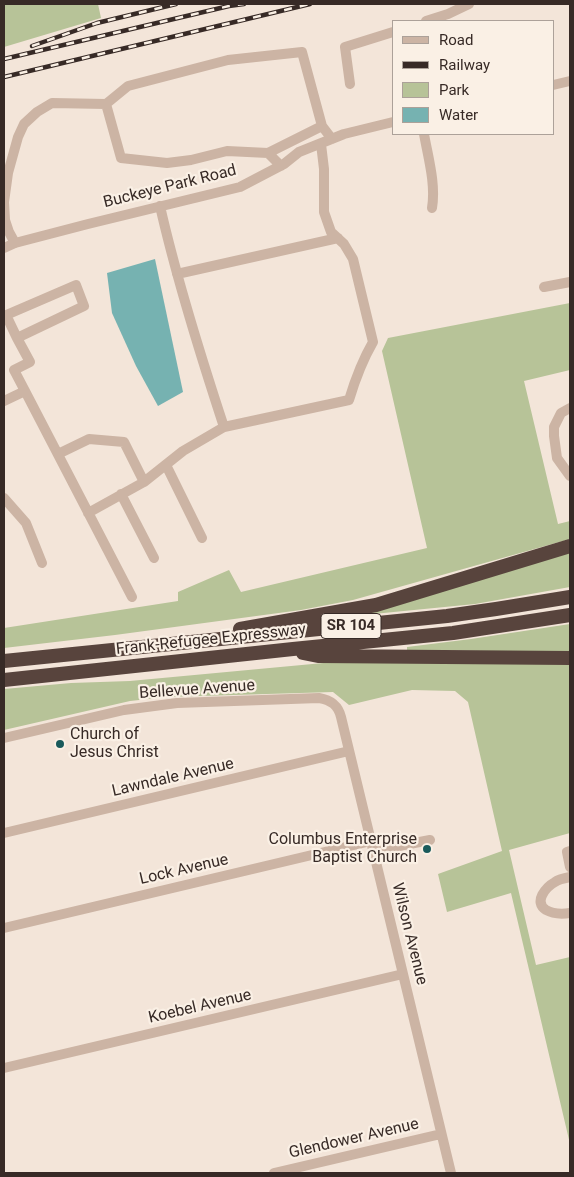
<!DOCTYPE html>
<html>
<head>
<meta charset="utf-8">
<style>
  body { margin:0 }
  #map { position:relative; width:574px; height:1177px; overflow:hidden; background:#f3e5d9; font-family:Roboto,sans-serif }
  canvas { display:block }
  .frame { position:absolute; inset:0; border:5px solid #372a26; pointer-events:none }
  .legend { position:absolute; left:392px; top:20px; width:162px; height:115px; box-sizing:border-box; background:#faf0e5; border:1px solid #aca199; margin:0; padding:6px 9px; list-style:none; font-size:15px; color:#372a26 }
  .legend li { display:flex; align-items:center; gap:10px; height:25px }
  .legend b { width:25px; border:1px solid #aca199 }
</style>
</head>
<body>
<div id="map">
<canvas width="574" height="1177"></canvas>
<div class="frame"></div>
<ul class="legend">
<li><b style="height:6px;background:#ccb4a4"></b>Road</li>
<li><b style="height:6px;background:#372a26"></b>Railway</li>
<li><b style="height:14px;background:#b7c398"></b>Park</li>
<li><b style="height:14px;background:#76b2b1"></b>Water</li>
</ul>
</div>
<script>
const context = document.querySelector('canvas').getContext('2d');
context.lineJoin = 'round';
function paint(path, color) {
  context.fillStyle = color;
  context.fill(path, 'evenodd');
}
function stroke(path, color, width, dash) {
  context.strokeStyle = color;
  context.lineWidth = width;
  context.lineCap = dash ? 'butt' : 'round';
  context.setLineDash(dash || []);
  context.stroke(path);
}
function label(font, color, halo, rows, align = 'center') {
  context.font = font + ' Roboto,sans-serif';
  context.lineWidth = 4.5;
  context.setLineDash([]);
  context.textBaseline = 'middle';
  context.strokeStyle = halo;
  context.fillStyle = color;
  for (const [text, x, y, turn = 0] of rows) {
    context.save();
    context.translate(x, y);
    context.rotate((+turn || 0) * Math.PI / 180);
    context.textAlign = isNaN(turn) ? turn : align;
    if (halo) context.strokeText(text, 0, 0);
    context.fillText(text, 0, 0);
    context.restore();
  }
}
const green = new Path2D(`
  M4,4H98L101,18L4,47Z
  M570,303V370L524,381L558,524L570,521V539L353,600L301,610L115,635L4,648V628L178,601V592L229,570L241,592L427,548L382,351L388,338Z
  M570,551V587L475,604L343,617Z
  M570,624V652L407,650V647L471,639Z
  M334,662L570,664V833L509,850L536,965L570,957V1144L511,893L447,912L438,874L502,851L468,702L455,691L412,690L349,705L333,692L167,697L130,701L4,730V689L71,683L130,681Z`);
const water = new Path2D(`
  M155,259L183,392L158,406L136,366L112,313L107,273Z`);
const minor = new Path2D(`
  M426,21L448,14L469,4
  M350,84L345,47L393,32
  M553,85L570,81
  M424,134C428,157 436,184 432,208
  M268,153L322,126L332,139
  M281,166L268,153L227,151L191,160L167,163L121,158L106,104L128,86L228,60L302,52L322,126
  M160,206C177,281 200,354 224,427L349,400C355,380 362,361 373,342L353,259L344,244L331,232L324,212V169L321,144
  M15,243L9,232L5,220L4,202L8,173L18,137L24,124L37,112L52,103L106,104
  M4,248L15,243L88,224L240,187L284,164L299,152L344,134L393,122
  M177,274L338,238
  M544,287L570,282
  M4,316L76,285L84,306L17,338L6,315
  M25,391L132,597
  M4,401L25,391L14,370L30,362L17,338
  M570,408L561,413L554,427V436L557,458L570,476
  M58,454L89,439L124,442L144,482
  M166,465L202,538
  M121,494L154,558
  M4,498L26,523L42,563
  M88,513L144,482L183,451L224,427
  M4,738L124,710L177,703L319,698C331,700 338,705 341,717L451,1173
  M4,833L349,751
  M373,851L430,840
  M570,851L567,852L570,867
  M570,877C565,878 559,879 555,882C546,887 533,902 546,910C553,914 563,914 570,913
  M4,928L371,841
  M4,1068L403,974
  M274,1173L441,1134`);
const highway = new Path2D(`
  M240,629L376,605L570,546
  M303,653L318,656L570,658
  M4,661L447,616L496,609L570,597
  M4,680L293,649L453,633L570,615`);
const rail = new Path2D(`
  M32,46L97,23L176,4
  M4,59L229,6L244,4
  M4,77L310,4`);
const markers = [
  [60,744,5,"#195a5b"],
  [427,849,5,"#195a5b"]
];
const shields = [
  [351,626,60]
];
const shieldNames = [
  ["SR 104",351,626]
];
const streetNames = [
  ["Buckeye Park Road",170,187,-14],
  ["Frank-Refugee Expressway",211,640,-6],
  ["Bellevue Avenue",197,690,-4],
  ["Lawndale Avenue",173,778,-13],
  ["Lock Avenue",184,870,-13],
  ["Wilson Avenue",409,934,76],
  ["Koebel Avenue",200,1007,-13],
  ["Glendower Avenue",354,1139,-13]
];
const poiNames = [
  ["Church of",70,735],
  ["Jesus Christ",70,753],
  ["Columbus Enterprise",417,840,"right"],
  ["Baptist Church",417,858,"right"]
];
paint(green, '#b7c398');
paint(water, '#76b2b1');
stroke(minor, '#ccb4a4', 10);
stroke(highway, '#58443d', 14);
stroke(rail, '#372a26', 4.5);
stroke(rail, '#faf0e5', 2.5, [8]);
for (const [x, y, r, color] of markers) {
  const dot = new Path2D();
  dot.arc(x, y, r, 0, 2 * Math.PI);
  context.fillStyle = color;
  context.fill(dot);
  stroke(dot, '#faf0e5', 2);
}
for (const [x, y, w] of shields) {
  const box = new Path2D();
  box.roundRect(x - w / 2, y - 12.5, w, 25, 4);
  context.fillStyle = '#faf0e5';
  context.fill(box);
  stroke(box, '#372a26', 1);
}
label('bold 15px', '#372a26', null, shieldNames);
label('16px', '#372a26', '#faf0e5', streetNames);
label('16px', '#372a26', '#faf0e5', poiNames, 'left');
</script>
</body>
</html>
